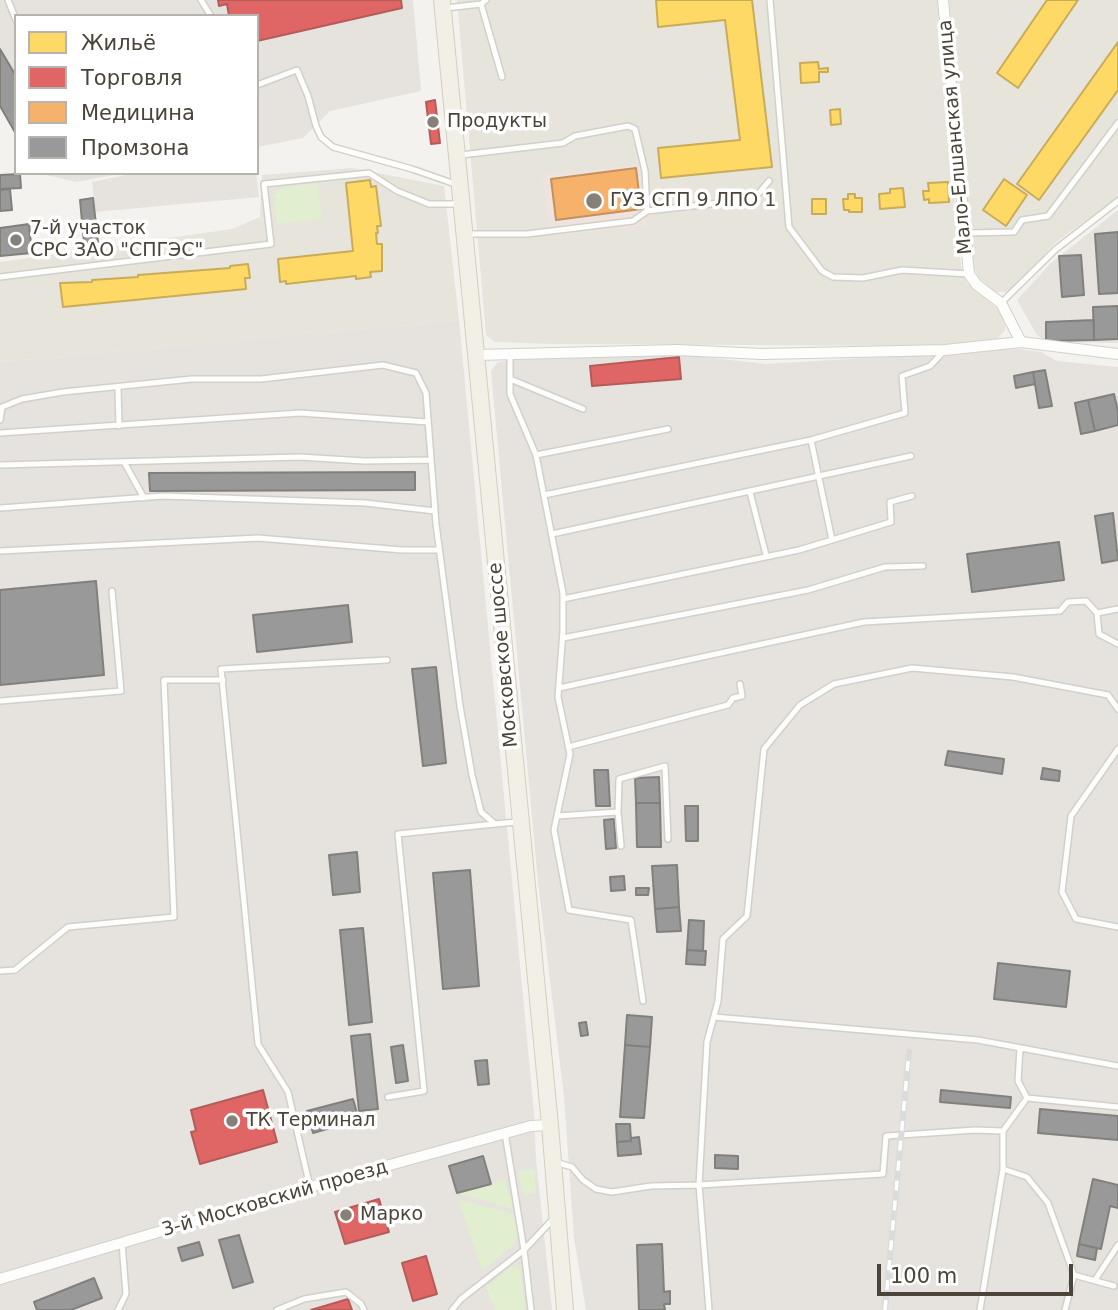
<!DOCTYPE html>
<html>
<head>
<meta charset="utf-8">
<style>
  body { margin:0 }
  #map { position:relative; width:1118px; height:1310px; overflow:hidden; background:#f4f2ee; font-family:"DejaVu Sans",sans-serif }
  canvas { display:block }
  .legend { position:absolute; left:14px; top:14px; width:245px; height:161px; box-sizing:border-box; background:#fff; border:2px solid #b7b4b0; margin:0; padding:9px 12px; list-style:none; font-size:21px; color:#4b4439 }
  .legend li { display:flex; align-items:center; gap:14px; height:35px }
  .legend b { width:35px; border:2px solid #b7b4b0 }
  .scale { position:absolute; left:877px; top:1264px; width:196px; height:32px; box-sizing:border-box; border:4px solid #4b4439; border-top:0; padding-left:9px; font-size:21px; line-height:24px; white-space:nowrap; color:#4b4439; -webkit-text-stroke:5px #fff; paint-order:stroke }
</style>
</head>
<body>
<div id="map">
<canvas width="1118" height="1310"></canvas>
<ul class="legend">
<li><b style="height:19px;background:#ffd966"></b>Жильё</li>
<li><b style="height:19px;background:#e06666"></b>Торговля</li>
<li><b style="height:19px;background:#f6b26b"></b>Медицина</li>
<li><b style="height:19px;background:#999"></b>Промзона</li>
</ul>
<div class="scale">100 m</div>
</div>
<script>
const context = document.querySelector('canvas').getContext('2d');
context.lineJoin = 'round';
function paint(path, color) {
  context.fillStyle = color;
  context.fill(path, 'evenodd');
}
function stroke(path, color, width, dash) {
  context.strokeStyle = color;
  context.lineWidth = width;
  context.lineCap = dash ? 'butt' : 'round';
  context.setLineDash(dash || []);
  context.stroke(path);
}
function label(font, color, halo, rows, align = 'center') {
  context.font = font + ' "DejaVu Sans",sans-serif';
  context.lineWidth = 7;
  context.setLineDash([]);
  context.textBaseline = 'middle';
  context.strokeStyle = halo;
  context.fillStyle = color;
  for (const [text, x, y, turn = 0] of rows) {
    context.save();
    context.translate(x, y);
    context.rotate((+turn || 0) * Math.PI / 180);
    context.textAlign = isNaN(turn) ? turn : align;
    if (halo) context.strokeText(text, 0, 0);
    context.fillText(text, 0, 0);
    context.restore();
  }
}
const residential = new Path2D(`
  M457,0H937L961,267L967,283L1000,311L1006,321L1005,330L994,342L944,346L555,344L495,342L486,335Z
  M949,0H1118V197L1056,242L1011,292H995L979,278L973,267Z
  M352,168L444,186L459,320L0,362V262L232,229L260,217L262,175Z`);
const industrial = new Path2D(`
  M0,0H413L421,91L330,111L303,138L257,147V16H16V134L0,106Z
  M38,173H125L76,182Z
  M1118,210V343L1046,342L1037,335L1017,300L1051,263Z
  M459,320L534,1113L536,1159L552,1310H0V362Z
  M1018,349L1041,352L1057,361L1118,367V1310H586L574,1238L564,1096L538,882L491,371L498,362L524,359L676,354L766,364Z`);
const medical = new Path2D(`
  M640,165L647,226L549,236L542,175Z`);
const green = new Path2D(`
  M317,183L322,219L277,224L274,196L279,189Z
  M534,1169L536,1193L523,1195L518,1171Z
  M505,1179L513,1209L457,1193Z
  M458,1199L513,1214L518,1235L514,1245L482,1271Z
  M517,1266L521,1271L525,1310H494L486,1287L511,1267Z`);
const parking = new Path2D(`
  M135,173H256L259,197L95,212L92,182Z`);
const homes = new Path2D(`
  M656,0H752L772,167L661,178L658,148L740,140L725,20L658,27Z
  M1047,0H1078L1018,88L997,73Z
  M1118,42V90L1039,200L1017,184Z
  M818,62L819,69L828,68V72H819V82L801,83L800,63Z
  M840,109L841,124L831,125L830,110Z
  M1004,179L1027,195L1006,226L983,210Z
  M370,180L371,187L376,186L381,226H377L378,233H376L377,244H382V271L370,272L371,277L356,279V276L286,284V281L280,282L278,259L353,251L346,183Z
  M948,182L949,202L929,203V199L924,200L923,191H929L928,183Z
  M903,188L905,207L880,209L879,194L890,193V189Z
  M848,194H855V198H862V212H849V210H844L843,199H848Z
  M812,199H826V214H812Z
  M248,264L250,278H245L246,289L63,307L60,283L92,282V280L138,277V275L230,268V266Z`);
const shops = new Path2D(`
  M218,0H401L402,8L257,41V16H229L227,4L219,6Z
  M435,100L440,143L431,144L426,102Z
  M679,357L681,379L592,386L590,366Z
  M263,1090L277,1142L200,1164L191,1132L196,1131L191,1110Z
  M379,1199L389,1232L345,1244L335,1212Z
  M426,1256L437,1294L413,1301L402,1263Z
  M348,1299L352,1310H311Z`);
const health = new Path2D(`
  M636,168L641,209L556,220L551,179Z`);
const industry = new Path2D(`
  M0,49L16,76V134L0,106Z
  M20,174L21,188L0,189V175Z
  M10,189L12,210L0,211V190Z
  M93,198L98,242L84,243L80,200Z
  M29,224L32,253L0,256V228Z
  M1118,232V293L1099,294L1095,234Z
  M1081,255L1084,295L1062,297L1059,256Z
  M1118,306V339L1094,340L1093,307Z
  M1094,320V340L1046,341V322Z
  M1045,370L1052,406L1039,408L1033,372Z
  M1033,372L1035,384L1016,388L1014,376Z
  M1114,394L1118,411V425L1095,431L1088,400Z
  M1088,400L1095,431L1081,434L1075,403Z
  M415,472V490L150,491L149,473Z
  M1113,513L1118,560L1102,563L1095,516Z
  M1059,542L1064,580L972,592L967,554Z
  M96,581L104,675L0,685V590Z
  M348,605L352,642L257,652L253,615Z
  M436,667L446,763L423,766L412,669Z
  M948,751L1004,759L1002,774L945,765Z
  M1043,768L1060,771L1059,781L1041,779Z
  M594,770H608L610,806H596Z
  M659,777L660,803H636L635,778Z
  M636,803H660L661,847H637Z
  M685,806H698V841H686Z
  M614,819L616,848L606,849L604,820Z
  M357,852L360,892L333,895L329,855Z
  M677,865L679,907L655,909L652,866Z
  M470,870L479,986L443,989L433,873Z
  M624,876L625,890L611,891L610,877Z
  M636,888H649L648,895H636Z
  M679,907L681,931L657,932L655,909Z
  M689,920L704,921L703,951L687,950Z
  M363,928L372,1022L349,1025L340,930Z
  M687,950L706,951L705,965L686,964Z
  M998,963L1070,971L1066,1007L994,999Z
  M627,1015L652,1017L650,1047L625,1045Z
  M586,1022L588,1035L581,1036L579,1023Z
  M370,1034L378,1109L359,1111L351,1036Z
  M403,1045L408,1081L396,1083L391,1047Z
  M625,1045L650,1047L644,1118L620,1117Z
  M487,1060L489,1084L478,1085L475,1061Z
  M941,1090L1011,1097L1010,1108L940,1102Z
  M353,1099L359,1120L313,1133L307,1111Z
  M1040,1109L1118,1116V1140L1038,1133Z
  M616,1124H630L631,1141L617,1142Z
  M639,1137L641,1154L618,1156L617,1142L631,1141V1138Z
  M715,1155L738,1156V1169L715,1168Z
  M483,1156L491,1184L457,1193L449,1166Z
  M1093,1179L1118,1185V1208L1110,1206L1101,1249L1079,1244Z
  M239,1235L253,1282L233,1288L219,1240Z
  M199,1242L203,1255L182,1261L178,1248Z
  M662,1244L664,1292L670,1291V1304H664L665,1310H639L637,1245Z
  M1079,1244L1097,1248L1095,1260L1077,1256Z
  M94,1278L102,1298L71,1310H37L34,1302Z`);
const service = new Path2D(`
  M8,0L16,20
  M201,0L211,16
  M770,0L789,227L822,271L833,277L863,278L902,270L969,274
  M481,4L502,77
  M446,8L481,4L486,0
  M257,85L297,70L308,96L316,126L321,137L333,147L412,169L458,185
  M461,155L563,143L575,136L628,126L635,129L645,171L647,211L747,200L759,193L769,181
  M966,233L1014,232L1022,220L1048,216L1118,123
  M468,234H527L633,221L647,211
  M0,277L271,244L264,184L369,173L397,191L429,204H459
  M1001,303L1056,249L1118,201
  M510,353V394L536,455L563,593V631L558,697L570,754L554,830L569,910L631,920L643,1001
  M510,379L583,409
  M118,388L119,426
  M0,420L2,407L22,399L63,392L192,379H261L383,365L416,373L426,393L436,524L460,706L472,775L481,812L495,824L517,822
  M0,433L300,413L428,422
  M811,440L832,540
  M536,455L668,429
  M124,462L144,498
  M0,465L300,457L364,461L431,460
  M750,492L766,555
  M544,495L811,440L905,413L902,376L930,366L945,350
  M0,508L163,496L365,503L435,511
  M552,534L911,456
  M0,551L258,538L402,550H439
  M563,599L799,550L891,522L890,502L912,496
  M1097,613L1118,609
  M563,638L808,590L885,567L923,566
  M559,688L864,622L1060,611L1068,602L1086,601L1097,613L1099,634L1118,644
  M0,701L121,691L112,591
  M568,747L728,705L733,698L742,696L740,684
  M1118,749L1071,816L1062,892L1076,919L1118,927
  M557,816L618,812
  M621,846L618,812L619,779L665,766L668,839
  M0,971L15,970L68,927L174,917L164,680H223
  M714,1017L978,1040L1118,1066
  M388,1097L424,1091L398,834L495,824
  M1027,1098L1118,1107
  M1003,1131L975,1130L886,1136L883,1174L699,1185L707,1042L718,1001L723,939L747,916L764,749L800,705L834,684L912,668L1013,677L1108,695L1118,709
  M505,1133L524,1250L531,1310
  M555,1162L572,1167L583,1180L596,1189L612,1192L651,1186L699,1185L709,1310
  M1003,1169L1027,1177L1048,1203L1074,1275L1065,1310
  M310,1187L288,1092L258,1044L221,669L387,660
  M1074,1275L1114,1286
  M1095,1280L1118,1245
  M118,1310L126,1294L122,1243
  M277,1310L304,1299L346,1292L361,1304L364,1310
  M452,1310L461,1299L524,1250L554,1218
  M980,1310L1003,1169V1131L1027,1098L1018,1081L1020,1048`);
const minor = new Path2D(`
  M943,0L969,274L977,285L1001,303L1021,342
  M476,355L677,350L762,354L945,350L1021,342L1118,354
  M0,1279L310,1187L531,1126L550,1125`);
const primary = new Path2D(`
  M442,0L550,1125L565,1310`);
const rail = new Path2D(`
  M885,1310L909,1052`);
const markers = [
  [433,122,7,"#868178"],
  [594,201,9,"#868178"],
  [16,240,7,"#868178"],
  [232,1121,7,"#868178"],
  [346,1215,7,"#868178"]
];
const poiNames = [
  ["Продукты",447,122],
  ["ГУЗ СГП 9 ЛПО 1",610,201],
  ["7-й участок",30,229],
  ["СРС ЗАО \"СПГЭС\"",30,251],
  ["ТК Терминал",246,1121],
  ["Марко",360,1215]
];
const streetNames = [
  ["Мало-Елшанская улица",956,137,-95],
  ["Московское шоссе",504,655,-95],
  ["3-й Московский проезд",275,1199,-16]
];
paint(residential, '#e7e4dc');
paint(industrial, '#e6e2de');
paint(medical, '#eee3df');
paint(green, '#e1eecf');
paint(parking, '#e6e3df');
paint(homes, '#ffd966');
stroke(homes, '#c9ac58', 2);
paint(shops, '#e06666');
stroke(shops, '#b35c58', 2);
paint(health, '#f6b26b');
stroke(health, '#c3915c', 2);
paint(industry, '#999');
stroke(industry, '#82807c', 2);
stroke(service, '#d2d0cb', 8);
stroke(minor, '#d2d0cb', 12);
stroke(primary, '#d6cebb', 18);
stroke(service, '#fdfdfc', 5);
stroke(minor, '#fdfdfc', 10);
stroke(primary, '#f2efe6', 16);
stroke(rail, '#dbdbda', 6);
stroke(rail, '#fff', 3.5, [10]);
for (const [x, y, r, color] of markers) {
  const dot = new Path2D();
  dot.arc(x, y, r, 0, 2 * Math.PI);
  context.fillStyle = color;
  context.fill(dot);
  stroke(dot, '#fff', 2.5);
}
label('19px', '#4b4439', '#fff', poiNames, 'left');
label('19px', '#4b4439', '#fff', streetNames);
</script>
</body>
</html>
